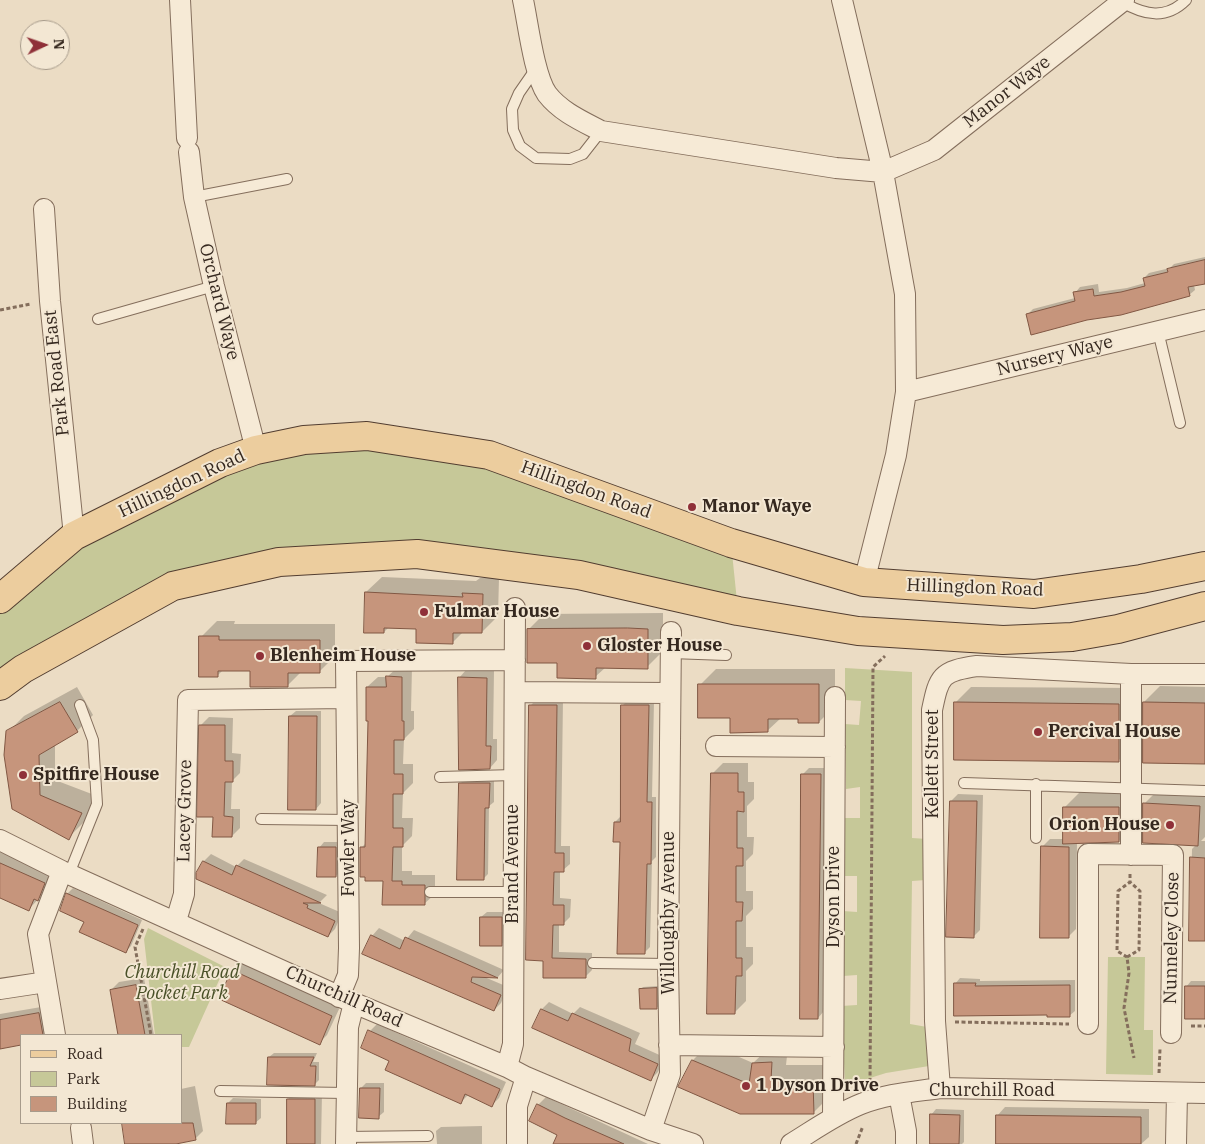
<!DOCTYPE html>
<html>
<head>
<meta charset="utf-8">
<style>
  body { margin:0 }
  #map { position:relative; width:1205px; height:1144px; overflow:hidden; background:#ebdcc4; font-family:"IBM Plex Serif",serif }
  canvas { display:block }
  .legend { position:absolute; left:20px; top:1034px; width:162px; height:90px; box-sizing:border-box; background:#f3e7d3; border:1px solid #a79b8b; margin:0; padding:6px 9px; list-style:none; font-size:15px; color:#35281f }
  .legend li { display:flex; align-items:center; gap:10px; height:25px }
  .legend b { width:25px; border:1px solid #a79b8b }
  .north { position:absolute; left:20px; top:20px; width:50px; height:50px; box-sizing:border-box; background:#f3e7d3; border:1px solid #a79b8b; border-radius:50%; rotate:87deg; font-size:14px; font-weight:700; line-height:20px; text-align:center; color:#35281f }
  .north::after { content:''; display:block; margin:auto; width:18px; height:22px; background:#8f3038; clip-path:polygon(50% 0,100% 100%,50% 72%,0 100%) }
</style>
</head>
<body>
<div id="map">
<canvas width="1205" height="1144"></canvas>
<ul class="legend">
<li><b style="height:6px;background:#eccd9e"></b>Road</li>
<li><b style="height:14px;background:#c6c898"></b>Park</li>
<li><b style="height:14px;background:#c6957c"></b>Building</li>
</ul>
<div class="north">N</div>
</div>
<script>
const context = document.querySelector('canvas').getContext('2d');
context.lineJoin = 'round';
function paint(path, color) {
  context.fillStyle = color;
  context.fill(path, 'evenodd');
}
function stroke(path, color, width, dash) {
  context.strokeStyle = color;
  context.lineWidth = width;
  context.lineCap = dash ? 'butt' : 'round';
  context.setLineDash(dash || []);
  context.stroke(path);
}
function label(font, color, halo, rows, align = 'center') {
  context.font = font + ' "IBM Plex Serif",serif';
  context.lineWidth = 4;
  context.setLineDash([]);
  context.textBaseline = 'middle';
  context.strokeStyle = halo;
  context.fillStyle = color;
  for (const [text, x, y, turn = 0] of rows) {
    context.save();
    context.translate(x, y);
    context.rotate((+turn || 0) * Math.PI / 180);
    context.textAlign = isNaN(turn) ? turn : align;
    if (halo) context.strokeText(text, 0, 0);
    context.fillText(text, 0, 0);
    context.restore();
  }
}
const green = new Path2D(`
  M304,440L489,455L731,543L738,611L417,554L173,586L0,681V599L74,536Z
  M845,668L912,672V838L927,839L926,880L912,881L910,1024L927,1027L929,1066L886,1073L851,1084L845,1082L841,1006L857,1005V975L843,976V911L857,912V876H845L844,818H860V787L846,789L845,724L859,725L861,701L845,700Z
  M148,928L225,967L189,1047H181V1035H155L144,939Z
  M1108,957H1145L1144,1030H1153V1075L1106,1074Z`);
const shadow = new Path2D(`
  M1205,257V282L1194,285L1195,290L1189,295L1027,315L1033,309L1075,298V293L1080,287L1098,284L1099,292L1127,288L1145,283L1144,278L1149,273L1170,268L1174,264Z
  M382,577L476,581L480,578H499L498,616L482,632H463L452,643L417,627H389L384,632L366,592Z
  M663,613V651L647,667H606L595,677L558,661L528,630L544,614Z
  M217,621H235L234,624H335V656L319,672H301L287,686L251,670H223L217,676L201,637Z
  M398,667H412L411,711H414V729L404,739L403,764H413V783L403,793L402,818H413L412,836L402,846V871H412V875H435V894L424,904L384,880L361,848L367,842L369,720L367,687L378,677H387Z
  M716,669H835V706L819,722L799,718H781L767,731L731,717L700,685Z
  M466,670L494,671L493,739H497V760L490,768L459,678Z
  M1160,686L1205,687V762L1144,702Z
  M77,687L93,715L77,731L55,744V780L97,796L84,822L68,838L13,809L8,732L24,716Z
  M971,687L1135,688V744L1119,760L955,703Z
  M537,699H563L561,846H570V864L563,870H560V898L571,899L570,917L563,924H559V952L592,953V970L585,977H544L530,706Z
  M628,700L654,701L652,797H656V857L652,861L650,947L644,953L621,841L615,822L620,817L623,705Z
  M296,711H321V803L316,809L290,716Z
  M209,717L233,718L232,753L241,754L240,773L232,781L231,809H240V828L232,836L214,816L201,725Z
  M723,763H748V782H754V799L747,806V837H754L753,854L746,861V891H753V909L746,916V947H753V964L746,971V1001L735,1012L712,774Z
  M809,768H827L824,1011L818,1018L803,774Z
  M494,778V802L489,806L488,874L483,879L460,784L465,779Z
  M1160,788L1205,790V837L1201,841H1205V940H1190L1192,849L1196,845L1144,804Z
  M1081,791L1135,792V825L1119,841L1077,842L1076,929L1068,937L1042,847L1050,839H1065V807Z
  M958,794L983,795L980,930L973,937L951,801Z
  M324,842H341V871L336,876L319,848Z
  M0,852L52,874L46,891L29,909L0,897Z
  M211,854L236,867L244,859L327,895L319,903L342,913L335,929L328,936L198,874L204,861Z
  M73,888L142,920L131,946L126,951L85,921L61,910L68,893Z
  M487,912H506V939L501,945L481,917Z
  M379,928L405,941L414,930L504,970L498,977L482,976L508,987L501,1003L494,1010L372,936Z
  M241,963L340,1007L327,1035L319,1043L233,971Z
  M144,978L154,1035H119L111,990L119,982Z
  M960,978L980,979V981L1075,980V1011L1069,1016L1048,1014L955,984Z
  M1191,981H1205V1017L1186,987Z
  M658,986L659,1006L656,1008L641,989L643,987Z
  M549,1002L573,1014L580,1007L640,1033L635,1044L664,1057L658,1072L651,1079L542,1009Z
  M47,1006L49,1035H21V1044L0,1048V1014Z
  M377,1024L506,1082L499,1098L492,1105L469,1094L461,1102L391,1060L370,1031Z
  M709,1044L753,1063L769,1048L788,1047L786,1065H828L829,1097L813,1113L680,1087L693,1060Z
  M274,1053H317L313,1062H319V1080L315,1084L269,1057Z
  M366,1083H384V1112L378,1117L361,1088Z
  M195,1086L203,1131L195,1139L169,1144H127L123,1123H181V1089Z
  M295,1092L322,1093L321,1144H288V1099Z
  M546,1097L648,1144H568L538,1105Z
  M233,1098L261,1099V1118L255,1123L228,1103Z
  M1005,1107L1149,1109V1137L1141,1144H1065L997,1116Z
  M936,1109L964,1110V1142L962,1144H931V1115Z
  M482,1126V1144H437L436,1131L441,1127Z`);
const building = new Path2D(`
  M1205,260V284L1188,287L1190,296L1121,315L1087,320L1031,335L1026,314L1075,301L1073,292L1093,289L1094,296L1121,292L1145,286L1143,278L1168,272L1167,269Z
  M365,592L463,597L462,593L483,594L482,633H453V644L416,643V629L384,628V633H364Z
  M628,628L648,629V669L596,668V679L557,678V663H527V629Z
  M199,636H219V640H320V673H288V687H250V671H218V677H199Z
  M386,676L402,677V721H404V740H394V774H403V794H393V828H403V847H393L392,881H402V885H425V905H382L383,881H365V877H360V847H365L368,721H366V687H386Z
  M458,677L487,678L486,746H491L490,769L459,770Z
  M698,684H819V723H798V719H768V732L730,733V718H698Z
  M60,702L78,732L39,755L40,795L82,813L69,840L12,809L4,755L6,731Z
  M954,702L1119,704V762L954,760Z
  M1143,702L1205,703V764L1143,763Z
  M529,705H557L555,853H564V872H554L553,905H564V925H553L552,958L586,959V978H543V961L526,960Z
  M621,705H649L647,802H652L651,864H647L645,954H617L620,842H613L614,822H620Z
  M289,716H317L316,810H288Z
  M199,725H225V761H233V782H225L224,816L233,817L232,837H212L213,817H197Z
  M711,773H738V792H744V812L737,811V848H743V866H736V902H743L742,921H736V958H742V976H736L735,1014H707Z
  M801,774H821L818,1019H800Z
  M459,783H490L489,808H485L484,880H457Z
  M950,801H977L974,938L946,937Z
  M1143,803L1200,806L1198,846L1143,843Z
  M1063,807H1119V842L1063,844Z
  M1041,846L1069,847V938H1040Z
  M318,847H336V877H317Z
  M1190,857L1205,858V941H1189Z
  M203,861L232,875L236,865L321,903H303L308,905L307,908L335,921L328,937L196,879V873Z
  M0,863L45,883L38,901L34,899L29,911L0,898Z
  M66,893L138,925L126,953L79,932L84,922L60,911Z
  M480,917H502V946H480Z
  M371,935L400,949L405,937L498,978L472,977L471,982L501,995L494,1011L362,954Z
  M232,970L332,1016L320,1045L219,999Z
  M954,983H976L975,986L1070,985V1017H1047V1015L954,1016Z
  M136,985L145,1035H118L110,990Z
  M1185,986H1205V1019H1185Z
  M657,988V1009H640L639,989Z
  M541,1009L568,1021L572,1013L631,1039L629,1051L658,1064L651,1081L532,1028Z
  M39,1013L43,1035H21V1045L0,1049V1020Z
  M368,1030L500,1089L492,1107L465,1094L461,1104L385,1070L389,1061L361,1048Z
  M268,1057H314L310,1066H316L315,1086L267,1085Z
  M692,1060L749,1084L752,1063L772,1062L771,1080L813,1081L814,1114H740L678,1087Z
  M360,1088H380L379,1119L359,1118Z
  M287,1099H315V1144H287Z
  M227,1103H256V1124H226Z
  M537,1104L565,1118L624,1144H553L557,1135L529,1121Z
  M930,1114L960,1115L959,1144H930Z
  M996,1115L1141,1117V1144H996Z
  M122,1123H193L196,1140L176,1144H125Z`);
const path = new Path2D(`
  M0,310L31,304
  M1130,874V882L1118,891L1117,951L1127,957L1129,973L1124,1008L1134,1058
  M143,929L135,947L151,1035
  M1127,957L1139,950L1140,891L1130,882
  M955,1022L1069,1024
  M1191,1026H1205
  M1159,1073L1160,1049
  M870,1082L873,667L885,656
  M856,1144L863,1126`);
const service = new Path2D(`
  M1122,2C1144,15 1166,20 1186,0
  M537,67L519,93L512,109L513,130L520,146L536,158L570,159L583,154L601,131
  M194,197L287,179
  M98,319L214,286
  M1158,331L1180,423
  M671,653L726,655
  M440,777L514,775
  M964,783L1205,791
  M1036,784V838
  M261,819L349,820
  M69,874L97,804L93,740L80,705
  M430,892H513
  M593,963L668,964
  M220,1091L346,1093
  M346,1137L428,1136`);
const minor = new Path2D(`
  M180,0L187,138
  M523,0C528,23 534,75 547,94C561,112 582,121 601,131L836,168L883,172L905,294L906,392L896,455L864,582
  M842,0L883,172L934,150L1124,0
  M189,152L194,197L214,286L256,450
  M44,209L50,301L74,536
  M906,392L1205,320
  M515,692L670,693
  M716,746L835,747
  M0,840L62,871L354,1003L507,1067L526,1077L651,1130L693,1144
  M1131,855V674
  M176,921L184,894L188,700L346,698
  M0,989L46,982
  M339,997L348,975L349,948L346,661L515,660
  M1088,1024V854L1173,855L1171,1033
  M55,1035L38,934L62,871
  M669,1045L834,1047
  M507,1067L513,1044L515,608
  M940,1088L935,1021L932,710C939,676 941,671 977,666L1131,674H1205
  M899,1094L906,1131V1144
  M833,1117L835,697
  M81,1128L83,1144
  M651,1130L670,1074L668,964L671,632
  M346,1144L348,1027L354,1003
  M517,1144V1106L526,1077
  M791,1144C814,1130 836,1114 861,1104C886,1094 913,1092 940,1088L1205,1093
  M1176,1144L1177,1093`);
const primary = new Path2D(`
  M0,599L74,536L220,463L256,450L304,440L367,436L489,455L731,543L864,582L1034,594L1141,579L1205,566
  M0,686L23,669L173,586L279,562L417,554L579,575L738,611L858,631L1003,640L1072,637L1118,629L1205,606`);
const markers = [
  [692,507,5,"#8f3038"],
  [424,612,5,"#8f3038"],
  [587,646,5,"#8f3038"],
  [260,656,5,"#8f3038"],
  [1038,732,5,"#8f3038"],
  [23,775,5,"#8f3038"],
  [1170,825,5,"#8f3038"],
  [746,1086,5,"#8f3038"]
];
const streetNames = [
  ["Manor Waye",1007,92,-38],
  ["Orchard Waye",219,302,76],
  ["Nursery Waye",1055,356,-14],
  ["Park Road East",57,373,-96],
  ["Hillingdon Road",182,484,-25],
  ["Hillingdon Road",586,490,20],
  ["Hillingdon Road",975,588,2],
  ["Kellett Street",933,764,-90],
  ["Lacey Grove",185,811,-89],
  ["Fowler Way",349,848,-90],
  ["Brand Avenue",513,864,-90],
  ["Dyson Drive",834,897,-90],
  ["Willoughby Avenue",669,913,-90],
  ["Nunneley Close",1172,938,-89],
  ["Churchill Road",344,997,24],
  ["Churchill Road",992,1091]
];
const poiNames = [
  ["Manor Waye",702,507],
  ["Fulmar House",434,612],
  ["Gloster House",597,646],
  ["Blenheim House",270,656],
  ["Percival House",1048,732],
  ["Spitfire House",33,775],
  ["Orion House",1160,825,"right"],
  ["1 Dyson Drive",756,1086]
];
const parkNames = [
  ["Churchill Road",182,973],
  ["Pocket Park",182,994]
];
paint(green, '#c6c898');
paint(shadow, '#0003');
paint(building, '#c6957c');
stroke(building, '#815743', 1);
stroke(service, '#846e5c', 12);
stroke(minor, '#846e5c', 22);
stroke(primary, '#523d30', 30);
stroke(path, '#846e5c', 3, [4, 2.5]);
stroke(service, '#f6ead6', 10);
stroke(minor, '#f6ead6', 20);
stroke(primary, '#eccd9e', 28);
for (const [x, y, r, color] of markers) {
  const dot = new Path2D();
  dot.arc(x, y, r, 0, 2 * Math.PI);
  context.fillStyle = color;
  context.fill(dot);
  stroke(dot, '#f3e7d3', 2);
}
label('18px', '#35281f', '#f3e7d3', streetNames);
label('bold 18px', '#35281f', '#f3e7d3', poiNames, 'left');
label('italic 18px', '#495027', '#f3e7d3', parkNames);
</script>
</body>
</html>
